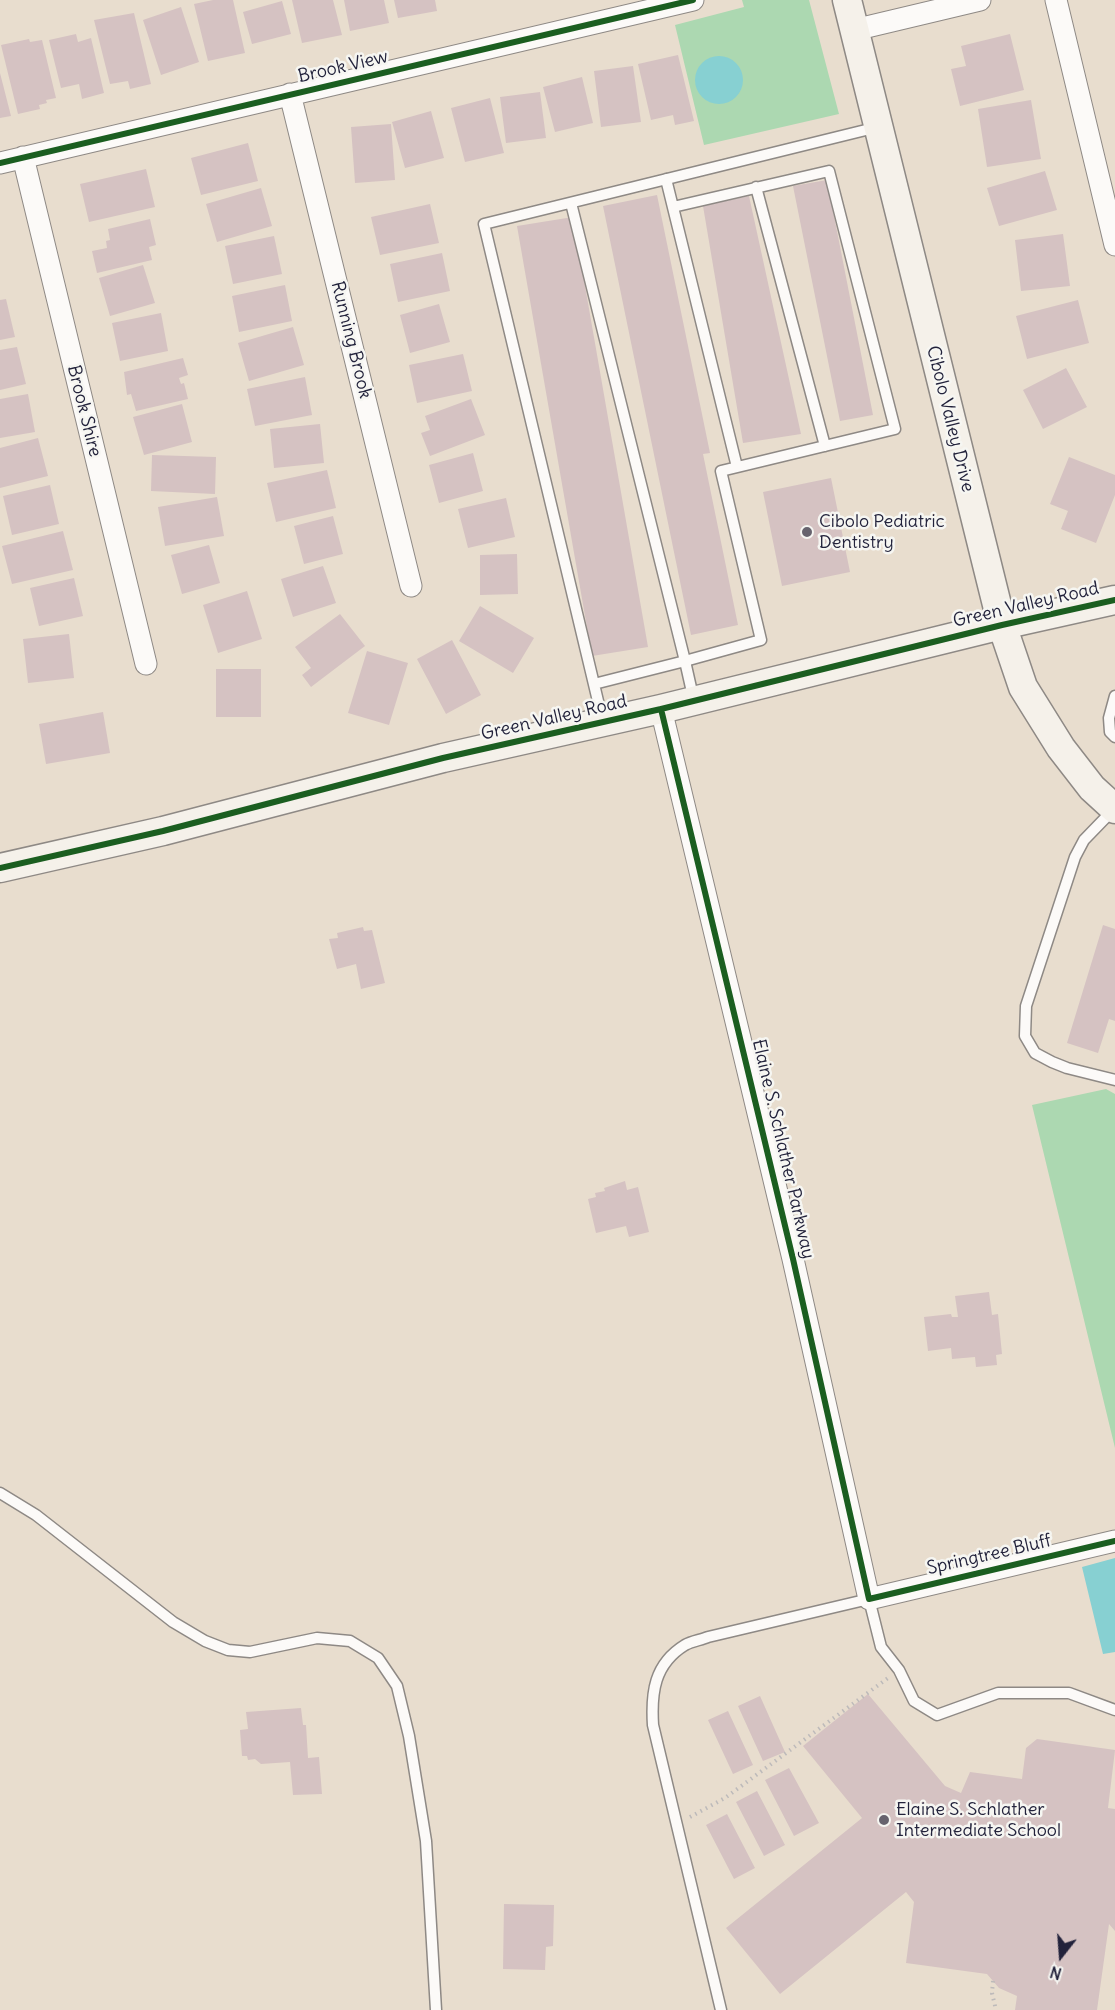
<!DOCTYPE html>
<html>
<head>
<meta charset="utf-8">
<style>
  body { margin:0 }
  #map { position:relative; width:1115px; height:2010px; overflow:hidden; background:#e8ddce; font-family:Delius,sans-serif }
  canvas { display:block }
  .north { position:absolute; left:1031px; top:1926px; width:60px; height:60px; -webkit-text-stroke:4px #f6f6f2; paint-order:stroke; rotate:197deg; font-size:16px; font-weight:700; line-height:24px; text-align:center; color:#22223b }
  .north::after { content:''; display:block; margin:auto; width:21px; height:27px; background:#22223b; clip-path:polygon(50% 0,100% 100%,50% 72%,0 100%) }
</style>
</head>
<body>
<div id="map">
<canvas width="1115" height="2010"></canvas>
<div class="north">N</div>
</div>
<script>
const context = document.querySelector('canvas').getContext('2d');
context.lineJoin = 'round';
function paint(path, color) {
  context.fillStyle = color;
  context.fill(path, 'evenodd');
}
function stroke(path, color, width, dash) {
  context.strokeStyle = color;
  context.lineWidth = width;
  context.lineCap = dash ? 'butt' : 'round';
  context.setLineDash(dash || []);
  context.stroke(path);
}
function label(font, color, halo, rows, align = 'center') {
  context.font = font + ' Delius,sans-serif';
  context.lineWidth = 5;
  context.setLineDash([]);
  context.textBaseline = 'middle';
  context.strokeStyle = halo;
  context.fillStyle = color;
  for (const [text, x, y, turn = 0] of rows) {
    context.save();
    context.translate(x, y);
    context.rotate((+turn || 0) * Math.PI / 180);
    context.textAlign = isNaN(turn) ? turn : align;
    if (halo) context.strokeText(text, 0, 0);
    context.fillText(text, 0, 0);
    context.restore();
  }
}
const green = new Path2D(`
  M742,0H809L839,114L704,145L675,25L744,7Z
  M1106,1089L1115,1094V1448L1032,1105Z`);
const water = new Path2D(`
  M695 80a24 24 0 1 1 48 0a24 24 0 1 1-48 0Z
  M1115,1558V1652L1103,1654L1082,1567Z`);
const building = new Path2D(`
  M213,0H233L245,53L208,61L194,4Z
  M292,0H333L342,35L302,43Z
  M344,0H384L389,23L350,31Z
  M394,0H435L437,11L398,18Z
  M282,1L291,34L252,44L243,12Z
  M181,7L199,62L161,75L143,20Z
  M134,13L151,84L130,89L128,81L110,84L94,20Z
  M76,34L78,42L91,38L104,93L82,99L79,84L61,88L49,40Z
  M1010,34L1024,90L960,106L951,69L966,66L961,46Z
  M29,39L30,42L42,40L56,98L46,100L47,103L39,105L40,109L18,114L1,45Z
  M678,55L694,121L675,125L673,115L651,120L638,64Z
  M633,66L641,122L601,127L594,71Z
  M0,73L11,116L0,118Z
  M582,77L593,123L555,132L543,87Z
  M540,92L546,138L506,143L500,97Z
  M490,98L504,153L465,162L451,108Z
  M1031,100L1041,159L987,167L978,109Z
  M431,111L444,158L405,168L392,122Z
  M391,124L395,180L355,183L351,127Z
  M248,143L258,181L201,195L191,158Z
  M146,169L155,207L89,222L80,184Z
  M1045,171L1057,210L999,226L987,188Z
  M827,180L873,415L840,421L793,186Z
  M261,188L272,226L217,242L206,204Z
  M657,195L710,453L703,454L738,625L691,635L603,206Z
  M749,196L801,434L743,443L703,206Z
  M430,204L439,243L380,255L371,217Z
  M573,217L648,647L592,656L517,226Z
  M150,219L156,245L149,247L152,260L97,273L92,251L107,248L106,241L110,240L108,229Z
  M1063,234L1070,286L1021,291L1015,240Z
  M274,236L282,274L233,284L225,246Z
  M442,253L450,291L398,302L390,264Z
  M143,265L155,303L110,316L99,278Z
  M285,285L292,321L239,332L232,296Z
  M6,299L15,337L0,340V300Z
  M1078,300L1089,343L1027,359L1016,316Z
  M439,304L450,342L410,353L400,315Z
  M161,313L168,351L120,361L112,323Z
  M293,327L304,365L249,381L238,343Z
  M17,347L26,384L0,390V350Z
  M463,354L472,391L417,403L409,365Z
  M183,358L188,375L179,378L181,384L184,383L188,399L136,411L131,394L127,395L124,372Z
  M1066,368L1087,407L1043,429L1023,390Z
  M305,377L312,415L255,426L247,389Z
  M28,394L35,432L0,438V399Z
  M471,399L485,435L430,456L421,433L430,430L425,416Z
  M182,404L192,442L144,455L133,417Z
  M320,424L324,463L274,468L270,429Z
  M38,438L48,476L0,488V448Z
  M473,453L483,491L439,503L429,465Z
  M152,455L216,457L215,494L151,491Z
  M1069,457L1115,475V495L1096,543L1061,529L1068,511L1050,504Z
  M327,470L336,508L276,522L267,483Z
  M831,478L850,572L782,586L763,492Z
  M50,485L59,524L12,535L3,496Z
  M217,497L224,536L165,546L158,507Z
  M506,498L515,537L468,548L458,509Z
  M333,516L343,554L304,564L294,526Z
  M63,531L73,570L12,584L2,546Z
  M209,545L220,583L182,594L171,555Z
  M517,554L518,594L480,595V555Z
  M323,566L336,603L293,617L281,579Z
  M74,578L83,616L39,626L30,588Z
  M247,591L262,639L218,653L203,605Z
  M480,606L534,638L513,673L459,641Z
  M340,614L365,646L311,687L302,675L311,668L295,647Z
  M69,634L74,678L28,683L23,639Z
  M452,640L481,695L446,714L417,659Z
  M367,651L408,663L389,725L348,713Z
  M216,669H261V717H216Z
  M103,712L110,753L46,764L39,724Z
  M1103,925L1115,929V1021L1109,1019L1098,1053L1067,1043Z
  M363,927L364,931L372,930L385,983L361,989L356,964L337,969L329,939L338,938L337,933Z
  M625,1181L627,1190L638,1187L649,1232L629,1237L626,1226L596,1233L588,1199L596,1197L595,1193L605,1191L604,1188Z
  M989,1292L992,1315L998,1314L1002,1354L996,1355L997,1365L976,1367L975,1357L952,1359L951,1348L928,1351L924,1317L951,1314L952,1317H958L955,1296Z
  M868,1694L945,1786L961,1793L970,1772L1022,1779L1026,1748L1037,1739L1115,1750L1108,1808L1115,1809V1931L1109,1924L1097,2010H1015L1017,1996L999,1988L987,1974L906,1963L914,1902L906,1892L780,1994L726,1928L862,1818L803,1746Z
  M760,1696L785,1752L763,1761L738,1706Z
  M301,1708L303,1725H306L308,1758L319,1757L322,1794L293,1795L290,1762L261,1764L255,1759L248,1760L247,1756H242L240,1730L248,1729L246,1712Z
  M728,1711L753,1765L733,1774L708,1720Z
  M789,1768L819,1823L794,1836L765,1780Z
  M757,1791L785,1845L764,1856L736,1802Z
  M727,1814L755,1868L734,1879L706,1825Z
  M504,1904L554,1905L553,1946L546,1947L545,1970L503,1969Z`);
const path = new Path2D(`
  M690,1817L725,1798L888,1678
  M993,1981L992,1993L996,2010`);
const lane = new Path2D(`
  M666,179L737,467
  M756,187L825,446
  M571,203L685,661L594,684
  M673,207L829,171L895,429L721,471L761,640L685,661L694,701
  M1115,696L1109,718L1110,732L1115,737
  M603,722L484,224L878,127
  M1113,810L1084,840L1075,857L1026,1006L1025,1036L1035,1053L1052,1062L1067,1068L1115,1080
  M0,1493L36,1515L173,1622L205,1641L228,1650L250,1652L317,1638L350,1641L378,1658L397,1686L409,1736L426,1841L436,2010
  M721,2010L653,1725C651,1693 654,1664 685,1645C692,1641 701,1640 708,1637L869,1599L881,1647L899,1670L914,1701L937,1715L998,1693H1069L1115,1710`);
const street = new Path2D(`
  M1056,0L1115,245
  M854,30L980,0
  M290,94L411,586
  M23,157L146,664
  M0,163L693,0
  M661,709L793,1259L869,1599L1115,1541`);
const secondary = new Path2D(`
  M847,0L1002,625L1023,687L1061,748L1092,788L1115,809
  M0,868L163,831L443,758L661,709L1002,625L1115,600`);
const cycleway = new Path2D(`
  M0,163L693,0
  M661,709L793,1259L869,1599L1115,1541
  M0,868L163,831L443,758L661,709L1002,625L1115,600`);
const markers = [
  [807,532,6,"#67636e"],
  [884,1820,6,"#67636e"]
];
const streetNames = [
  ["Brook View",343,67,-13],
  ["Running Brook",351,340,76],
  ["Brook Shire",84,411,76],
  ["Cibolo Valley Drive",950,419,76],
  ["Green Valley Road",1026,605,-13],
  ["Green Valley Road",554,718,-13],
  ["Elaine S. Schlather Parkway",783,1149,77],
  ["Springtree Bluff",989,1555,-13]
];
const poiNames = [
  ["Cibolo Pediatric",819,522],
  ["Dentistry",819,543],
  ["Elaine S. Schlather",896,1810],
  ["Intermediate School",896,1831]
];
paint(green, '#acd8b1');
paint(water, '#87d0d2');
paint(building, '#d5c2c2');
stroke(lane, '#8e8985', 13);
stroke(street, '#8e8985', 23);
stroke(secondary, '#8e8985', 31);
stroke(path, '#bdbaba', 4, [1.5, 4.5]);
stroke(lane, '#fcfaf8', 10);
stroke(street, '#fcfaf8', 21);
stroke(secondary, '#f5f1ea', 28);
stroke(cycleway, '#1b5e20', 6);
for (const [x, y, r, color] of markers) {
  const dot = new Path2D();
  dot.arc(x, y, r, 0, 2 * Math.PI);
  context.fillStyle = color;
  context.fill(dot);
  stroke(dot, '#f6f6f2', 2);
}
label('18px', '#22223b', '#f6f6f2', streetNames);
label('18px', '#22223b', '#f6f6f2', poiNames, 'left');
</script>
</body>
</html>
